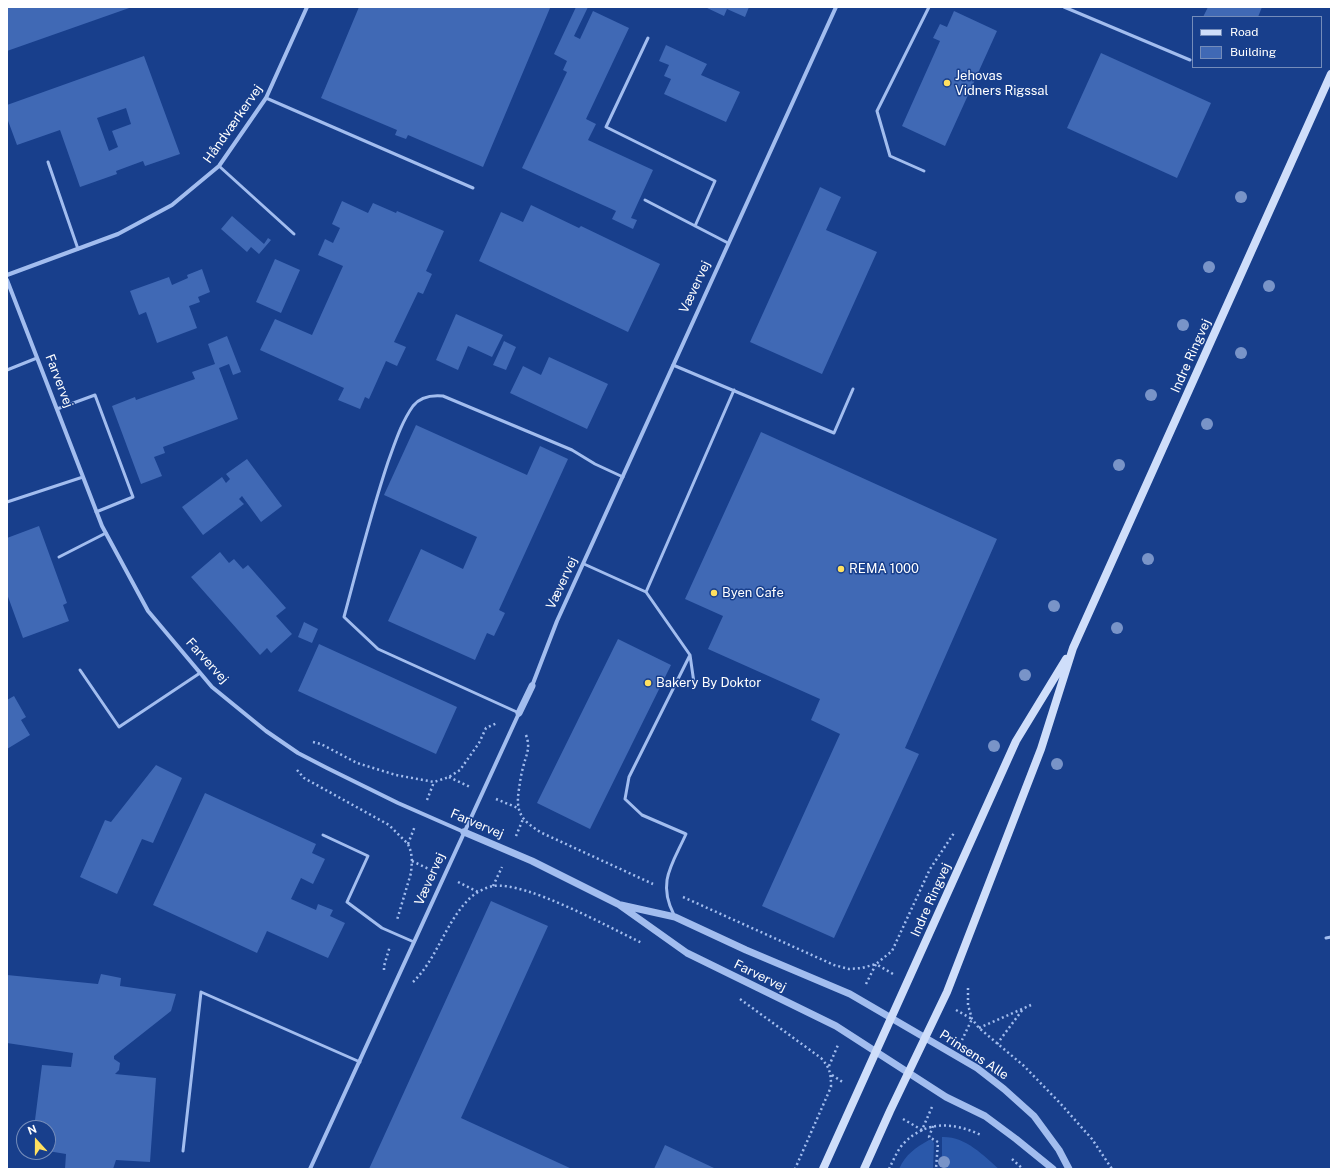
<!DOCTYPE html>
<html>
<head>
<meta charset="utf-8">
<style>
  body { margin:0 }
  #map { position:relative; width:1338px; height:1176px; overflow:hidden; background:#183f8c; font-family:"Public Sans",sans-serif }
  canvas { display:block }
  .frame { position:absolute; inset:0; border:8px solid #fff; pointer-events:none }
  .legend { position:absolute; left:1192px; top:16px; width:130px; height:52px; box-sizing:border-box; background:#183f8c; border:1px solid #748cba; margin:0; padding:5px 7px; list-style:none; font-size:12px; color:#fff }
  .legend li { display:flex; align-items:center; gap:8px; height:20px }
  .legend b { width:20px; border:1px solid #748cba }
  .north { position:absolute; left:16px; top:1120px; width:40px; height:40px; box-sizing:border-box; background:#183f8c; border:1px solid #748cba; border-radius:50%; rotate:339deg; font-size:11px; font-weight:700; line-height:16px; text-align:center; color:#fff }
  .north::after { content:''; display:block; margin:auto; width:14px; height:18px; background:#ffe060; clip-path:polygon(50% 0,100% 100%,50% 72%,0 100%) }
</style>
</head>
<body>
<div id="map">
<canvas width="1338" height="1176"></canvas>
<div class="frame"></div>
<ul class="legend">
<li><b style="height:5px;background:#cfdefa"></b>Road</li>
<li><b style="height:11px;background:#4069b5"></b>Building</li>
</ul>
<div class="north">N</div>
</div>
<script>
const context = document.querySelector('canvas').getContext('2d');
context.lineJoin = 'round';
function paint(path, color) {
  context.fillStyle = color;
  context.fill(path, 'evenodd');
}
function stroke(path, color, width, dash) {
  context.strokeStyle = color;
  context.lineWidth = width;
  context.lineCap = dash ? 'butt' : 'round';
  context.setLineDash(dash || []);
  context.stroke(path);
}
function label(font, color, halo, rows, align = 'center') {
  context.font = font + ' "Public Sans",sans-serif';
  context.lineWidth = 3;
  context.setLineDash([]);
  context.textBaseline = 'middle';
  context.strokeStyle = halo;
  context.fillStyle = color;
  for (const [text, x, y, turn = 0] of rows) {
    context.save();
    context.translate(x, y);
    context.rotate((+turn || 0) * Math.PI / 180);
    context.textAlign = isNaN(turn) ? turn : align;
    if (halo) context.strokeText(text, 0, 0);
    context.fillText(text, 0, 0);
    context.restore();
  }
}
const green = new Path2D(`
  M942,1137C965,1136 983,1155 999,1169H942Z
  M929,1140H932L934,1143L933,1169H899C906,1154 915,1148 929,1140Z`);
const building = new Path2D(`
  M7,7H132L7,51Z
  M359,7L550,8L483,167L408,135L406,139L395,135L397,130L321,98Z
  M576,7H588L574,36L580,39L593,11L629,28L586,119L596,124L588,140L653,170L631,218L637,220L633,229L612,219L616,211L522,168L567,72L563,70L567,61L554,54Z
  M705,7H749L745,17L727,9L724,16Z
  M1208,7H1262L1258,17H1203Z
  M954,11L997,31L945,146L902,126L940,41L933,38L940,24L947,27Z
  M666,45L707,64L701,75L740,92L726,122L664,94L671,79L664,76L669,65L659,61Z
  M1101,53L1211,103L1177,178L1067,128Z
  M144,56L180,154L145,166L143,161L116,171L117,174L80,187L60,130L17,145L7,118V105ZM126,108L131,124L112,131L118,147L109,151L97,118Z
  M820,187L841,197L826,230L877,252L822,374L750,342Z
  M342,201L368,213L373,203L396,213L397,211L444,231L426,271L432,274L423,294L418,292L394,342L406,347L397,366L386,361L369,399L365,397L360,409L338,400L344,388L260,350L275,319L312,335L343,266L318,255L325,239L333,243L340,228L332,224Z
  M531,205L579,228L581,226L660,264L628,332L479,261L501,212L523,222Z
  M232,216L264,244L268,238L271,240L259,254L251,247L247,252L221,229Z
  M275,259L300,270L281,313L256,302Z
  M202,269L210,292L198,297L200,302L189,306L197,328L157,343L146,312L139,315L130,291L169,277L172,285L188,278L187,275Z
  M456,314L503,335L492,357L468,346L458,370L436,360Z
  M227,336L241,372L233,375L229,364L219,368L238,419L163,447L165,453L154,457L162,476L141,484L112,406L135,397L136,400L195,379L192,372L215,364L208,344Z
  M504,341L516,347L506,370L493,365Z
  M549,357L608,384L587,429L510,393L523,366L541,375Z
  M416,425L527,475L540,446L568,459L499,610L505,613L494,636L487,633L475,660L388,621L421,549L463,569L477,537L384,495Z
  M761,432L997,539L905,748L919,754L834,938L762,906L840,734L811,720L820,699L708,649L723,616L685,599Z
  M247,459L282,506L261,522L242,496L239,499L244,504L203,535L182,507L222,477L226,483L230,479L226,474Z
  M39,526L67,603L63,605L69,621L23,638L7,594V538Z
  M220,552L229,563L234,559L243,569L248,565L286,608L276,616L292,634L271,653L267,648L260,655L191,577Z
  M304,622L318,629L312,643L298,637Z
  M618,639L671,665L590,829L537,803Z
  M319,644L457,707L436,754L298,691Z
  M14,696L26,717L21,720L30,735L7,749V700Z
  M156,765L182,778L153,843L142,839L117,894L80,877L105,820L111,822Z
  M205,793L316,844L312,853L325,859L313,884L301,878L291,899L316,910L318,904L333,910L330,916L345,923L328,958L267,931L257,953L153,905Z
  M491,901L548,926L461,1118L572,1169H369Z
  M101,974L121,978L120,986L176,994L171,1011L114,1056V1059L120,1063L119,1070L115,1074L156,1078L150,1162L116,1160L113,1169H65L66,1154L48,1151V1128H34L42,1065L71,1067L73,1053L7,1043V975L98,984Z
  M665,1145L714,1168L713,1169H654Z`);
const path = new Path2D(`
  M526,735C531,749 526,754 523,768C521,774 520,782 519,789C515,813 522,821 542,833L653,884
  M313,742L321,744L357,763L396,775L434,782L449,777L460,770L479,743L486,728L497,723
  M297,770L304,778L389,825L408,844L411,852L412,861L411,873L397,920
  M449,777L470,787
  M496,799L518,808
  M427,800L434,782
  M516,836L523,819
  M408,844L415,826
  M412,861L431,870
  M458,882L478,892
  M493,886L502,867
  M683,897L834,965L849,969L862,968L876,964L892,951L930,869L954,833
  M384,970V966L390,946
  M413,982C437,959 445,923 469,899C475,893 484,888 493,886C526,881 610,928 642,943
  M866,984L876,964L893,974
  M968,988V1005L972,1019L979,1028L1024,1066L1059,1102L1092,1139L1112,1169
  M740,999L821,1058C830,1068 831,1073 831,1087L795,1169
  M956,1010L972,1019L962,1040
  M979,1028L1031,1005
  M997,1044L1023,1009
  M829,1066L838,1045
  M832,1075L844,1083
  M903,1119L922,1130L932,1107
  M933,1126L929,1137L938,1142L936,1169
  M1012,1159L1023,1169
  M889,1169C893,1161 897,1151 903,1144C926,1120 953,1122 981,1135`);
const service = new Path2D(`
  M1064,7L1190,60
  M648,38L606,127L715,181L695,226
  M266,98L473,188
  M48,162L78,249
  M219,166L294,234
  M924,171L890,156L877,111L929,7
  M645,200L728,243
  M673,365L834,433L853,389
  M7,370L37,358
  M57,409L95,395L133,497L96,512
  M7,502L83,477
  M59,557L106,533
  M584,564L646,592L734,390
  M646,592L690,655L694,683
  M80,670L119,727L200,673
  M519,713L378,649L344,617C358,565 371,513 388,462C395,443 401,423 413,406C420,397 432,395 443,396L572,450L595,464L623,477
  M323,835L368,856L347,902L382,928L414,942
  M674,915C657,882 672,865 686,834L642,815L625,799L629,777L690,655
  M1326,938L1331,937
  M183,1151L201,992L360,1062`);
const minor = new Path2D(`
  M7,275L118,234L172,205L219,166L266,98L307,7
  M7,280L102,526L148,611L212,687L266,731L298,753L327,768L398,803L464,832
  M532,686L557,621L836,7
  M310,1169L519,713`);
const tertiary = new Path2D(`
  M519,713L532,686
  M464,832L532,861L618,904L687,953L836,1026L946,1097L985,1116L1016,1139L1053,1169
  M621,905L675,917L746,950L850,994L977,1068L1004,1089L1034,1116L1059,1150L1069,1169`);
const secondary = new Path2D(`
  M823,1169L1016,741L1066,659
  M864,1169L890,1111L947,992L1041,749L1073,648L1331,74`);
const trees = [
  [1241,197],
  [1209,267],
  [1269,286],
  [1183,325],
  [1241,353],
  [1151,395],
  [1207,424],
  [1119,465],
  [1148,559],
  [1054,606],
  [1117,628],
  [1025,675],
  [994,746],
  [1057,764],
  [944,1162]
];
const markers = [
  [947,83,4,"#ffe060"],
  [841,569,4,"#ffe060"],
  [714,593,4,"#ffe060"],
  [648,683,4,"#ffe060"]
];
const poiNames = [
  ["Jehovas",955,76],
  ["Vidners Rigssal",955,91],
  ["REMA 1000",849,569],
  ["Byen Cafe",722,593],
  ["Bakery By Doktor",656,683]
];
const streetNames = [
  ["Håndværkervej",233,124,-55],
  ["Vævervej",695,287,-65],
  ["Indre Ringvej",1191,356,-66],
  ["Farvervej",59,381,69],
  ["Vævervej",562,583,-65],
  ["Farvervej",207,661,48],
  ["Farvervej",477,824,23],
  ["Vævervej",430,879,-66],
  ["Indre Ringvej",931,900,-66],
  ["Farvervej",760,976,26],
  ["Prinsens Alle",974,1055,33]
];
paint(green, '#2a58aa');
paint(building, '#4069b5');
stroke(path, '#a2bdef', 2.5, [2, 3]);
stroke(service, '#a2bdef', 3);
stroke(minor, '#a2bdef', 4);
stroke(tertiary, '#a2bdef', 7);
stroke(secondary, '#cfdefa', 8);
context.fillStyle = '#7994c8';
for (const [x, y] of trees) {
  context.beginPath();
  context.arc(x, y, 6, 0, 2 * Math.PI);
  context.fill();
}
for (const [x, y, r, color] of markers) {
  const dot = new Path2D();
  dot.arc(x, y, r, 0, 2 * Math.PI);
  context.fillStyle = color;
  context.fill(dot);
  stroke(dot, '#183f8c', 1.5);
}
label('13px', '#fff', '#183f8c', poiNames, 'left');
label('13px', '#fff', '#183f8c', streetNames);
</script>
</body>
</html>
